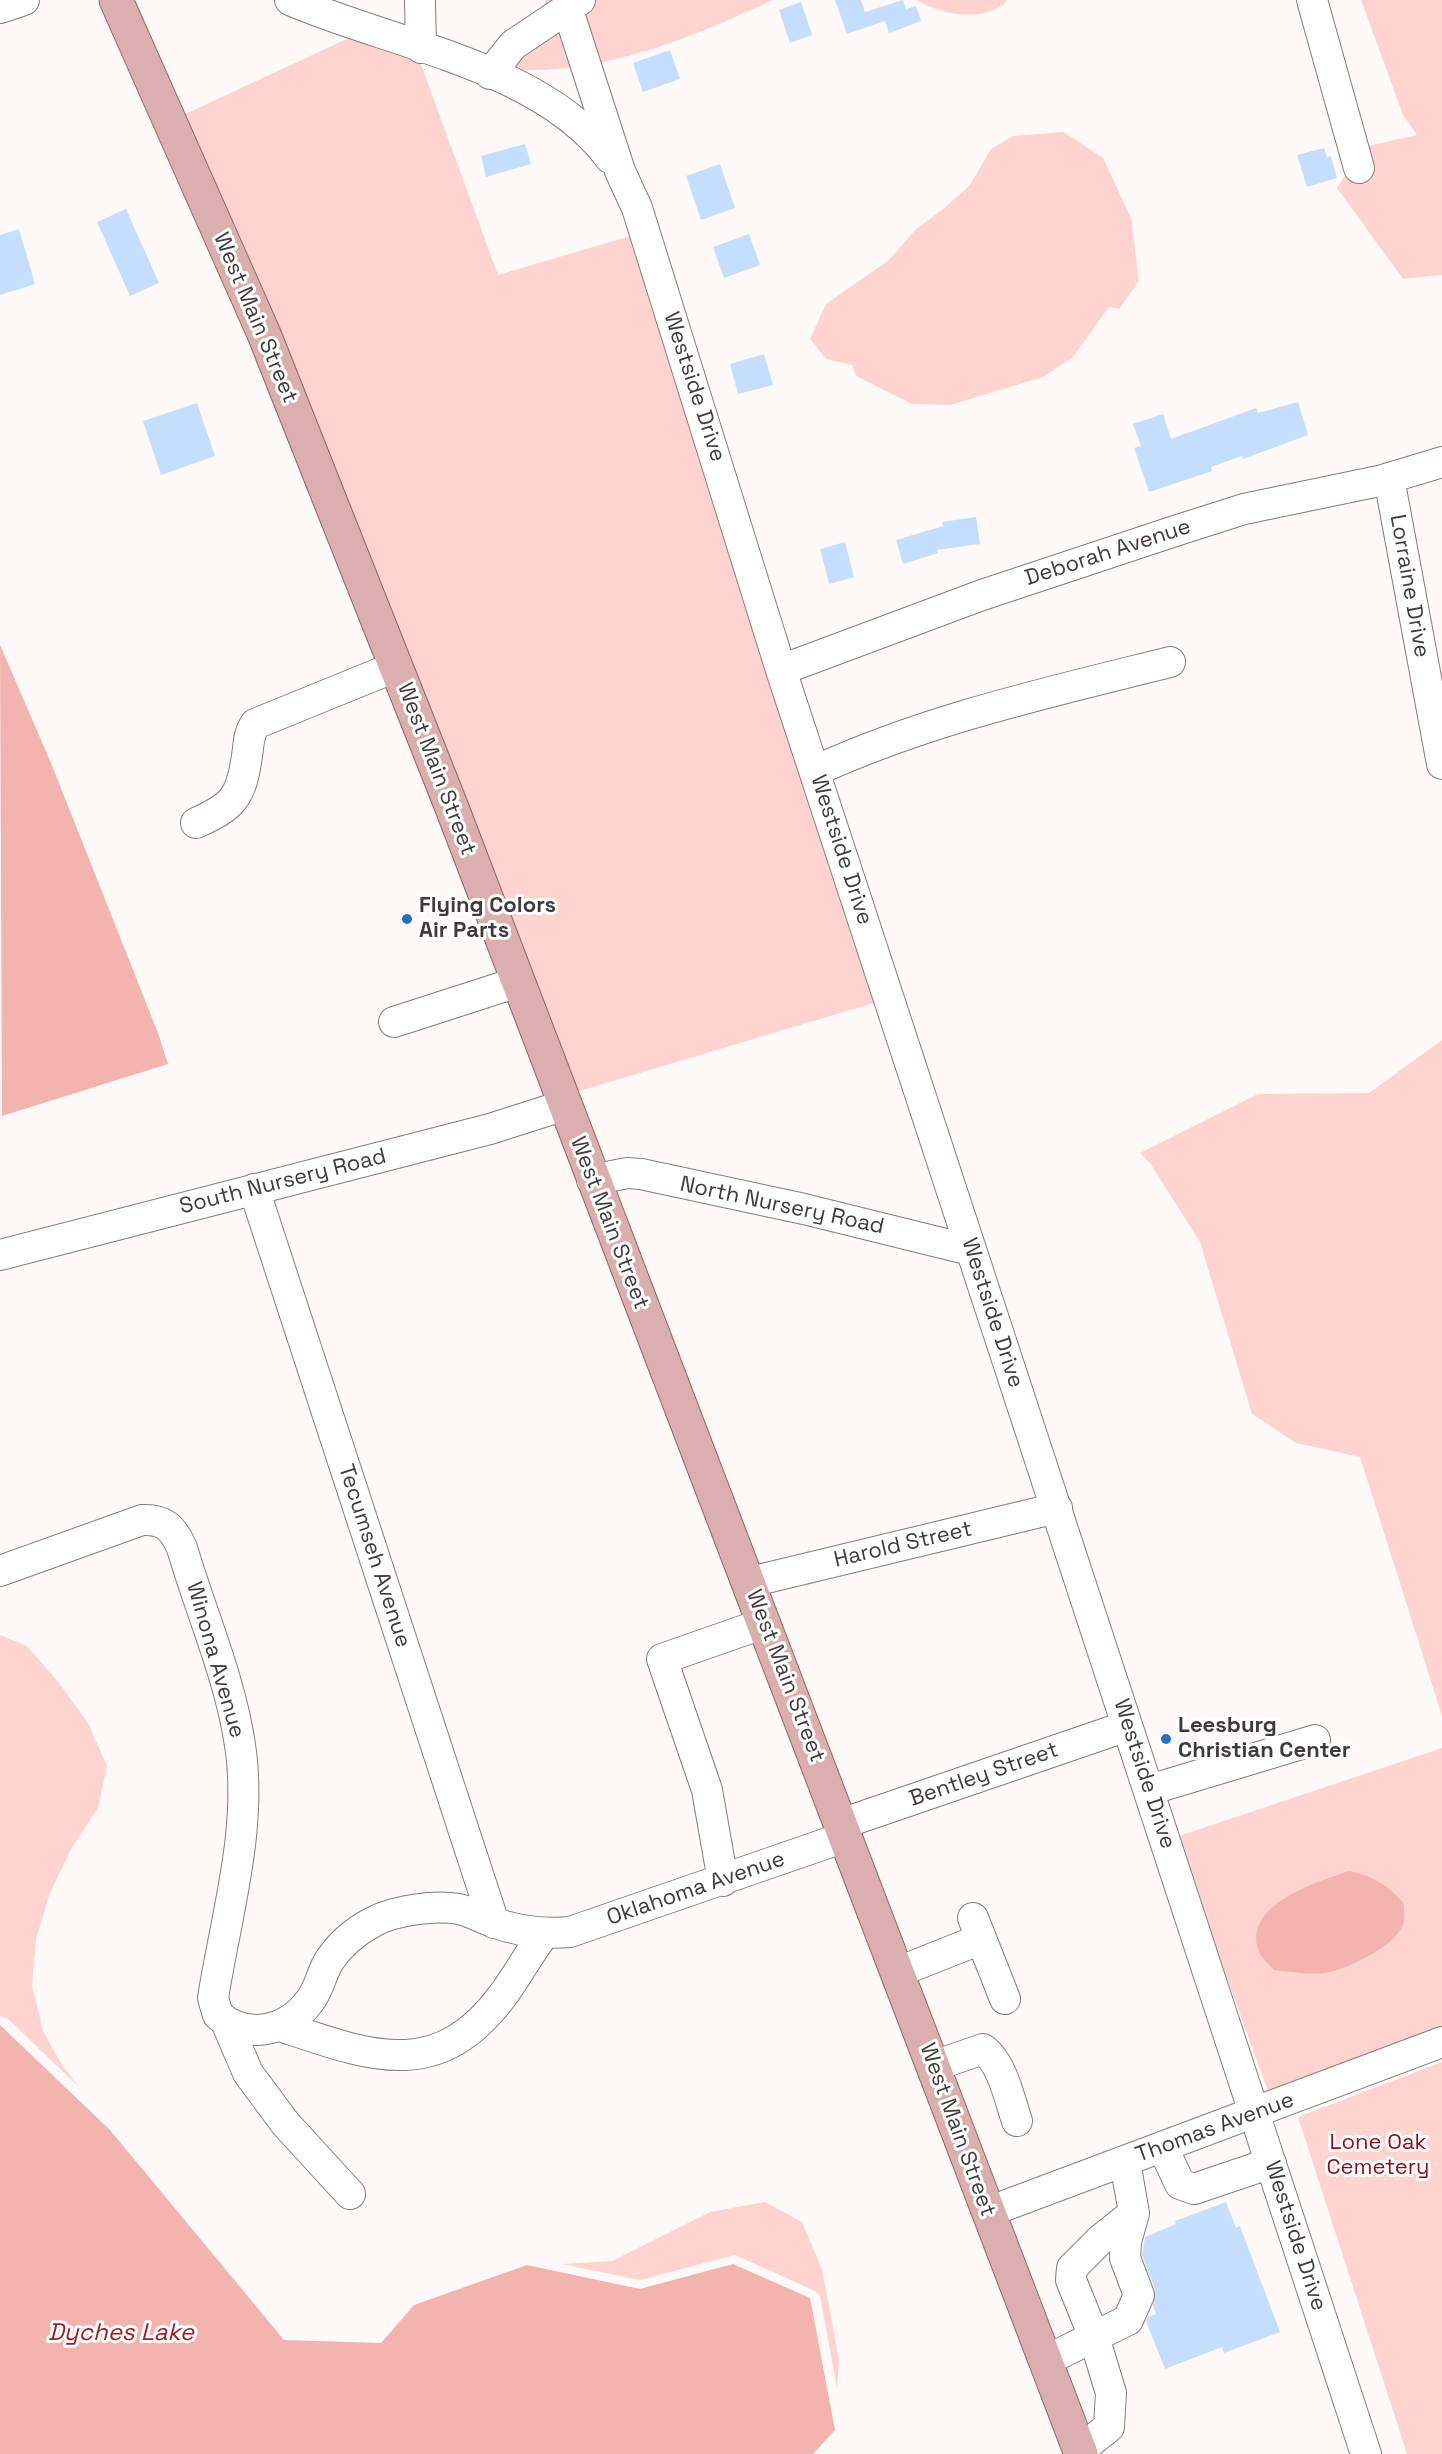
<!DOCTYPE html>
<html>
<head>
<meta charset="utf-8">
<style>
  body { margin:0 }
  canvas { display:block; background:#fffaf9 }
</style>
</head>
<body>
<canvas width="1442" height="2454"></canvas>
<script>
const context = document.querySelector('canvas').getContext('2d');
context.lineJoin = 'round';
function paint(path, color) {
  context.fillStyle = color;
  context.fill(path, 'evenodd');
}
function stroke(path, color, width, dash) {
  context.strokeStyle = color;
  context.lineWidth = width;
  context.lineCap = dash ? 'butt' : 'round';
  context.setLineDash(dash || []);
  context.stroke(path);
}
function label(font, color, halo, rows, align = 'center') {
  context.font = font + ' "Space Grotesk",sans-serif';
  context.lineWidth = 6;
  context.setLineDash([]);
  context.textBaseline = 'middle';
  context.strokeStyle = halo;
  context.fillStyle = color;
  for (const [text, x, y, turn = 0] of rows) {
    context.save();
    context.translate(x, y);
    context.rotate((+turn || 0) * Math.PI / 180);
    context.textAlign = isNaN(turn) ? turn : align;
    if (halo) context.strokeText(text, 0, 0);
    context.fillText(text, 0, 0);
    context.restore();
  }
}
const green = new Path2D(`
  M546,0H773C691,38 605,74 513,70Z
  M916,0H1008C984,24 943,15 916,0Z
  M1361,0H1442V275L1403,279L1337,188L1363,147L1417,135L1403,115Z
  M353,36L419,59L498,275L637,234L897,996L573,1093L181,116Z
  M1064,132L1103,158L1131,218L1139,281L1119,309L1109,307L1072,358L1043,377L950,405L912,404L856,376L852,365L826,359L810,339L826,304L889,260L916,229L942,210L970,185L991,149L1013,136Z
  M1442,1040V1716L1360,1457L1296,1443L1252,1414L1200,1242L1150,1163L1140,1153L1258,1094L1369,1093Z
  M0,1635L27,1646L59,1683L88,1723L107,1766L98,1808L71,1849L50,1893L36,1939L32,1985L43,2031L62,2065L79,2087L8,2019L0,2016Z
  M1442,1748V2031L1269,2094L1176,1837Z
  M1442,2062V2454H1407L1298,2117Z
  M765,2202L802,2222L822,2269L839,2360L837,2388L820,2296L815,2291L735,2255L640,2280L562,2264L612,2261L710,2212Z`);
const water = new Path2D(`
  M0,645L51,763L158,1033L168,1064L2,1116Z
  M1349,1871C1373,1876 1387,1885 1403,1902C1404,1908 1405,1916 1404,1921C1400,1944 1351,1967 1330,1972C1312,1976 1292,1972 1274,1970C1270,1965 1262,1959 1259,1952C1241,1905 1317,1882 1349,1871Z
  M0,2025L110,2130L284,2340L381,2343L414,2305L527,2265L640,2289L733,2264L810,2298L835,2430L813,2454H0Z`);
const building = new Path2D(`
  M835,0H861L865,12L903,0L906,9L916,6L921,21L889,33L885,21L847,34Z
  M801,2L812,35L790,43L779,10Z
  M670,50L680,79L643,92L633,63Z
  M525,144L531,164L486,177L481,156Z
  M1324,148L1327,157L1331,156L1337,178L1307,187L1297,155Z
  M720,164L735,208L701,220L686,176Z
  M126,209L159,283L130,296L97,222Z
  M19,229L35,284L0,295V235Z
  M749,234L760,265L724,278L713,247Z
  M764,354L773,385L738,394L730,364Z
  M1298,402L1308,435L1243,459L1242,456L1211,467L1212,471L1149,492L1134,448L1141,446L1133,424L1163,414L1171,439L1256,408L1258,413Z
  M197,403L215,456L161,475L143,421Z
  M976,517L980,544L937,550L938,553L903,564L896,540L943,526L942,522Z
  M845,542L854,577L829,584L820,549Z
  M1226,2202L1236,2228L1240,2226L1280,2332L1224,2353L1222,2347L1165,2369L1146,2321L1148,2317L1156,2314L1153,2306L1155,2289L1142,2255L1145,2237L1176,2224L1175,2221Z`);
const minor = new Path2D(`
  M290,0C391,44 542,66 610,158
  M420,0L421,48
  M1312,0L1359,168
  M567,7L620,171L637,208L781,670L1366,2454
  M0,8L24,0
  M490,74L513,45L580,0
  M1389,478L1442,764
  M781,670L982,595L1175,531L1244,509L1379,481L1442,462
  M815,771C928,719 1050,692 1170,662
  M196,823C234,806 241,797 247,756C249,744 248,735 255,724L395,667
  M394,1022L518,982
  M592,1180L627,1173L641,1174L804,1209L970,1250
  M254,1189L494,1923
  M0,1255L490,1129L565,1105
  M0,1571L142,1520C165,1519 173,1528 182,1548C201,1613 230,1677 240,1745C253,1828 226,1916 213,1998L218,2015C247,2040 286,2032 309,2002C319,1990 321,1974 329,1961C340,1944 356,1931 373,1922C395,1910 435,1905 459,1909C471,1912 482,1918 493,1922C518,1932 543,1934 570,1932L845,1837
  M750,1582L1057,1508
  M1149,1790L1315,1740
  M841,1824L1127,1726
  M723,1881L707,1790L662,1659L765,1623
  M973,1918L1005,1999
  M898,1972L981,1939
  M227,2024L248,2073L285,2123L350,2194
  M280,2026C370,2056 437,2084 503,1995C518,1975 529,1953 544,1934
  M934,2066L983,2049C1003,2064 1009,2098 1017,2121
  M1163,2148L1180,2184L1194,2189L1271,2163
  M988,2212L1442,2042
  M1045,2361L1128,2320L1139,2295L1125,2258L1126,2242L1134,2213L1125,2162
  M1080,2450L1109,2427L1111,2393L1094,2337L1071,2280L1072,2268L1100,2240L1134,2213`);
const major = new Path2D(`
  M116,0L264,334L452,808L1081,2454`);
const markers = [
  [407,919,6,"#2770c0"],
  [1166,1739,6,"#2770c0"]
];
const streetNames = [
  ["West Main Street",255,318,67],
  ["Westside Drive",694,387,72],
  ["Deborah Avenue",1108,553,-18],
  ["Lorraine Drive",1409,586,80],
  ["West Main Street",436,769,69],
  ["Westside Drive",841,850,72],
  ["South Nursery Road",283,1182,-14],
  ["North Nursery Road",782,1206,12],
  ["West Main Street",609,1223,69],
  ["Westside Drive",992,1313,72],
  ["Harold Street",903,1545,-13],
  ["Tecumseh Avenue",374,1556,72],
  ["Winona Avenue",215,1660,74],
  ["West Main Street",785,1676,69],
  ["Westside Drive",1144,1774,72],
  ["Bentley Street",984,1775,-19],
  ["Oklahoma Avenue",696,1889,-19],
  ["Thomas Avenue",1215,2128,-20],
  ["West Main Street",957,2130,70],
  ["Westside Drive",1295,2236,72]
];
const poiNames = [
  ["Flying Colors",419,906],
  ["Air Parts",419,931],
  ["Leesburg",1178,1726],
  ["Christian Center",1178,1751]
];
const parkNames = [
  ["Lone Oak",1378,2143],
  ["Cemetery",1378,2168]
];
const waterNames = [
  ["Dyches Lake",121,2333]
];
paint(green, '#ffd4d0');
paint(water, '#f3b4af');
paint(building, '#c5defc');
stroke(minor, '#867c7b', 32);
stroke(major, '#956461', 35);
stroke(minor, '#fff', 30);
stroke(major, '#dbafad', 33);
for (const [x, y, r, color] of markers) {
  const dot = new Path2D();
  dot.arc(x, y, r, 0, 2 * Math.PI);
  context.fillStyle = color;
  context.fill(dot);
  stroke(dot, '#fff', 2);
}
label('22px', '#403b3b', '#fff', streetNames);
label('bold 22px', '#403b3b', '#fff', poiNames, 'left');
label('22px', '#8a0f1b', '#fff', parkNames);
label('italic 24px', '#972026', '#fff', waterNames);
</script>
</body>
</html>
